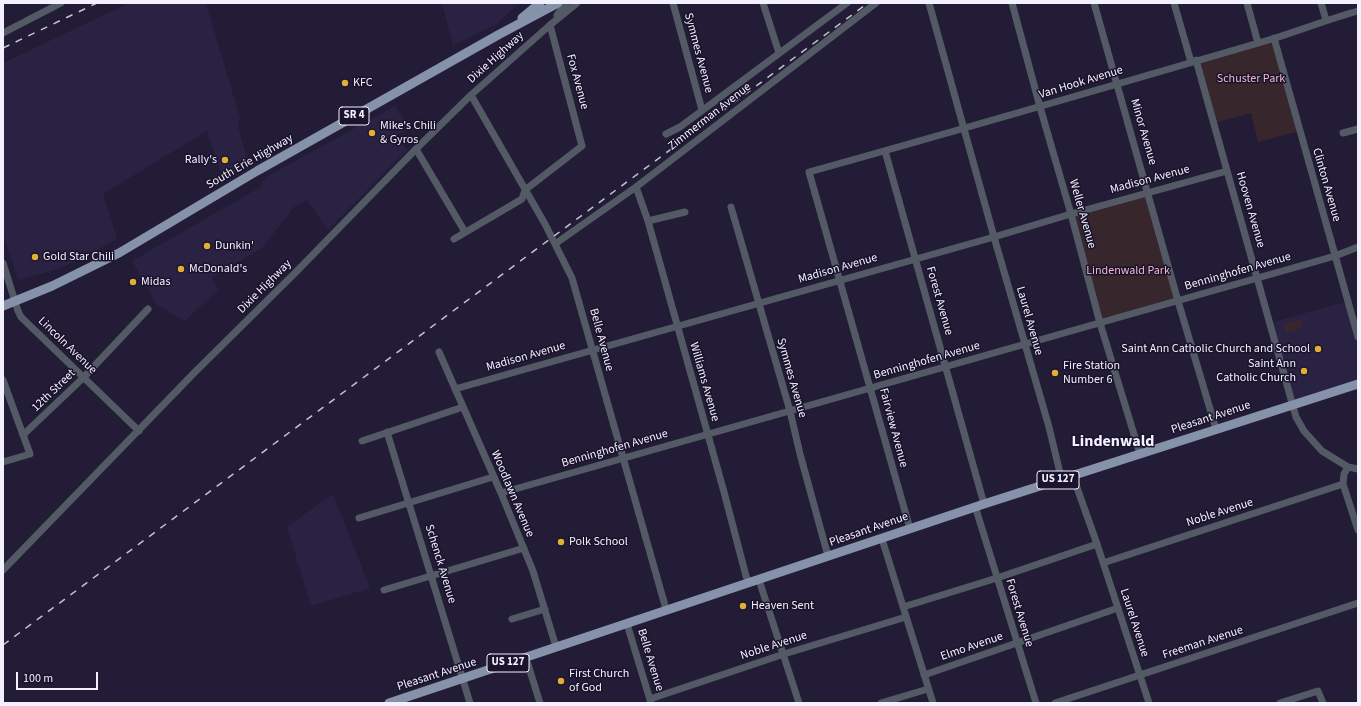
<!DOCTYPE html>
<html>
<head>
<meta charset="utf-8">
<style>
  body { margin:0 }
  #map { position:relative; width:1361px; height:706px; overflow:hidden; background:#221c36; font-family:"Source Sans 3",sans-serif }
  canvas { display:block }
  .frame { position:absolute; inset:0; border:4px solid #f3f0ff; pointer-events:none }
  .scale { position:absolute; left:16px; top:672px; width:82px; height:18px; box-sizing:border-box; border:2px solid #f3f0ff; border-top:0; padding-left:5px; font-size:12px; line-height:14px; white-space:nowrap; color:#f3f0ff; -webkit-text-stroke:3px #19132c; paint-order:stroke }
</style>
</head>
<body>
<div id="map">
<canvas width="1361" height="706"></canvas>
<div class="frame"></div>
<div class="scale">100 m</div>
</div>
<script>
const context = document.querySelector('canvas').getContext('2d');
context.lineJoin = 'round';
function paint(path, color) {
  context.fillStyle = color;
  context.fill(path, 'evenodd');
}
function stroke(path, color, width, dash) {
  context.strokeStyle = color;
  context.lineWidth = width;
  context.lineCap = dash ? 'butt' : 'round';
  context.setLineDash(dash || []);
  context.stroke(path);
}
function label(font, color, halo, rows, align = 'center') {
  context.font = font + ' "Source Sans 3",sans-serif';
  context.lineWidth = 3;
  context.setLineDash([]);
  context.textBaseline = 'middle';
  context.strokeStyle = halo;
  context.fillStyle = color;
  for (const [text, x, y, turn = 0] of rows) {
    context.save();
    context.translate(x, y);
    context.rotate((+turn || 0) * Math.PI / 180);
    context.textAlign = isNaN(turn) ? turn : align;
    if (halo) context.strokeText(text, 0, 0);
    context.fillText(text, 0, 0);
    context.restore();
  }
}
const built = new Path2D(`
  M129,3H206L240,118L238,127L249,166L224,181L207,131L103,194L117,239L81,259L55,270L18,280L3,234V63Z
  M442,3H519L498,23L453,46Z
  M395,106L409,127L396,136L407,150L328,230L307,200L294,207L263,247L212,278L218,290L185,321L157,305L132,261L259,188L266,177Z
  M1348,301L1358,337V384L1292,404L1270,323Z
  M333,494L370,588L311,606L287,527Z`);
const green = new Path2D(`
  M1274,38L1300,131L1258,142L1251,113L1214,123L1196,60Z
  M1148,192L1178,301L1100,323L1071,214Z
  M1301,319L1303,328L1286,333L1284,324Z`);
const minor = new Path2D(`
  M673,3L702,110
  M763,3L779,53
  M929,3L994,237L1049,427L1060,473L1075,482L1097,544L1149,703
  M1012,3L1040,107L1071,214L1100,323L1140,454
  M1094,3L1178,301L1216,429
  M1174,3L1191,62
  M1247,3L1258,43
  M1321,3L1326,20
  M557,15L566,3
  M3,33L61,3
  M1274,38L1358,337
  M1196,60L1296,417L1304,431L1322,451L1348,467L1344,474L1343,484L1358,530
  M471,95L545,224L572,278L666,609
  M1343,133L1358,129
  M666,134L680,127L847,3
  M416,149L465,232
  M885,151L984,504
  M636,187L648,221L724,492L746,576L749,583
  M731,207L790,411L800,454L828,556
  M648,221L685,212
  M454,239L522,199L525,190L582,146L550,25
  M555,244L636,187L876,3
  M3,263L18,311L21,317L139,431
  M439,352L501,493L533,571L556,647
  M3,380L30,454L3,462
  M455,389L994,237L1071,214L1227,171
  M387,432L470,703
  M23,435L83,378L148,309
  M362,441L463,407
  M1348,467L1358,469
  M501,493L1335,256L1358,247
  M975,506L1036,703
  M359,518L493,477
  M910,529L809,172C964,129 1118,84 1272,39C1301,30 1329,19 1358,11
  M882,539L933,703
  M1103,563L1343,484
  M3,570L194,373L295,273L416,149L471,95L550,25L577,3
  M759,580L799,703
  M384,590L524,548
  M903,607L997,578L1097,544
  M512,619L545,609
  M627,624L651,703
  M526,658L540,703
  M924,675L1118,608
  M650,699L784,654L906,617
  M881,703L928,689
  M1055,703L1358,603
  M1280,703L1318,691L1323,703`);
const major = new Path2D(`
  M522,18L540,3
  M3,306L52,286L119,253L257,171L498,35L558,3
  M389,703L984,504L1358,384`);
const rail = new Path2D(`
  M3,48L97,3
  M3,645L868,3`);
const markers = [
  [345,83,4,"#e3ae35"],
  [372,133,4,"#e3ae35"],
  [225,160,4,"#e3ae35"],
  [207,246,4,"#e3ae35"],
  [35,257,4,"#e3ae35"],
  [181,269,4,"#e3ae35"],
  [133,282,4,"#e3ae35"],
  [1318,349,4,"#e3ae35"],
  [1304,371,4,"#e3ae35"],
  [1055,373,4,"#e3ae35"],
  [561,542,4,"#e3ae35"],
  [743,606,4,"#e3ae35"],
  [561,681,4,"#e3ae35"]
];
const shields = [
  [354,116,30],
  [1058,480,42],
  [508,663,42]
];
const shieldNames = [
  ["SR 4",354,116],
  ["US 127",1058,480],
  ["US 127",508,663]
];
const streetNames = [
  ["Symmes Avenue",698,53,75],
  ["Dixie Highway",496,58,-42],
  ["Fox Avenue",577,82,75],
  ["Van Hook Avenue",1081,83,-17],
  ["Zimmerman Avenue",710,117,-38],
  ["Minor Avenue",1143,132,74],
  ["South Erie Highway",250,162,-30],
  ["Madison Avenue",1150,180,-15],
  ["Clinton Avenue",1326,185,74],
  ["Hooven Avenue",1250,210,74],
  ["Weller Avenue",1082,214,74],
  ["Madison Avenue",838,269,-16],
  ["Benninghofen Avenue",1238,272,-16],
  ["Dixie Highway",265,287,-45],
  ["Forest Avenue",939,301,74],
  ["Laurel Avenue",1029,321,74],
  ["Belle Avenue",601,340,75],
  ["Lincoln Avenue",67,346,44],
  ["Madison Avenue",526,357,-16],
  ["Benninghofen Avenue",927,361,-16],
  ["Symmes Avenue",791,378,74],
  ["Williams Avenue",704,382,74],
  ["12th Street",54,391,-44],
  ["Pleasant Avenue",1211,418,-18],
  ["Fairview Avenue",893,428,75],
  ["Benninghofen Avenue",615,449,-16],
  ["Woodlawn Avenue",512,494,67],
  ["Noble Avenue",1220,513,-18],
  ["Pleasant Avenue",869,530,-19],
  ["Schenck Avenue",440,564,73],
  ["Forest Avenue",1019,613,73],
  ["Laurel Avenue",1134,623,72],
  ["Freeman Avenue",1203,643,-18],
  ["Noble Avenue",774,646,-18],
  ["Elmo Avenue",972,647,-19],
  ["Belle Avenue",650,660,73],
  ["Pleasant Avenue",437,675,-18]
];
const parkNames = [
  ["Schuster Park",1251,79],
  ["Lindenwald Park",1128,271]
];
const poiNames = [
  ["KFC",353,83],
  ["Mike's Chili",380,126],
  ["& Gyros",380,140],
  ["Rally's",217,160,"right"],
  ["Dunkin'",215,246],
  ["Gold Star Chili",43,257],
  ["McDonald's",189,269],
  ["Midas",141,282],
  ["Saint Ann Catholic Church and School",1310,349,"right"],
  ["Saint Ann",1296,364,"right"],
  ["Catholic Church",1296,378,"right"],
  ["Fire Station",1063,366],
  ["Number 6",1063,380],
  ["Polk School",569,542],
  ["Heaven Sent",751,606],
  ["First Church",569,674],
  ["of God",569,688]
];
const districtNames = [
  ["Lindenwald",1113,442]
];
paint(built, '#2a2242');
paint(green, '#38262d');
stroke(minor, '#545a65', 7);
stroke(major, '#8692a9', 9);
stroke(rail, '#c6c2d3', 1.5, [7, 7]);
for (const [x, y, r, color] of markers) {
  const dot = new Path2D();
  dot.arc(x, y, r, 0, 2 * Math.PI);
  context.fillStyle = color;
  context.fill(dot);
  stroke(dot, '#19132c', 1.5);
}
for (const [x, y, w] of shields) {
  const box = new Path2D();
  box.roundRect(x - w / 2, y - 9, w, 18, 3);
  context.fillStyle = '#19132c';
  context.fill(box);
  stroke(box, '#f3f0ff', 1);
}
label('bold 11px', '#f3f0ff', null, shieldNames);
label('12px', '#f3f0ff', '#19132c', streetNames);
label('12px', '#f2b8cf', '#19132c', parkNames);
label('12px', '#f3f0ff', '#19132c', poiNames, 'left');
label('bold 16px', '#f3f0ff', '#19132c', districtNames);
</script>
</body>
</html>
